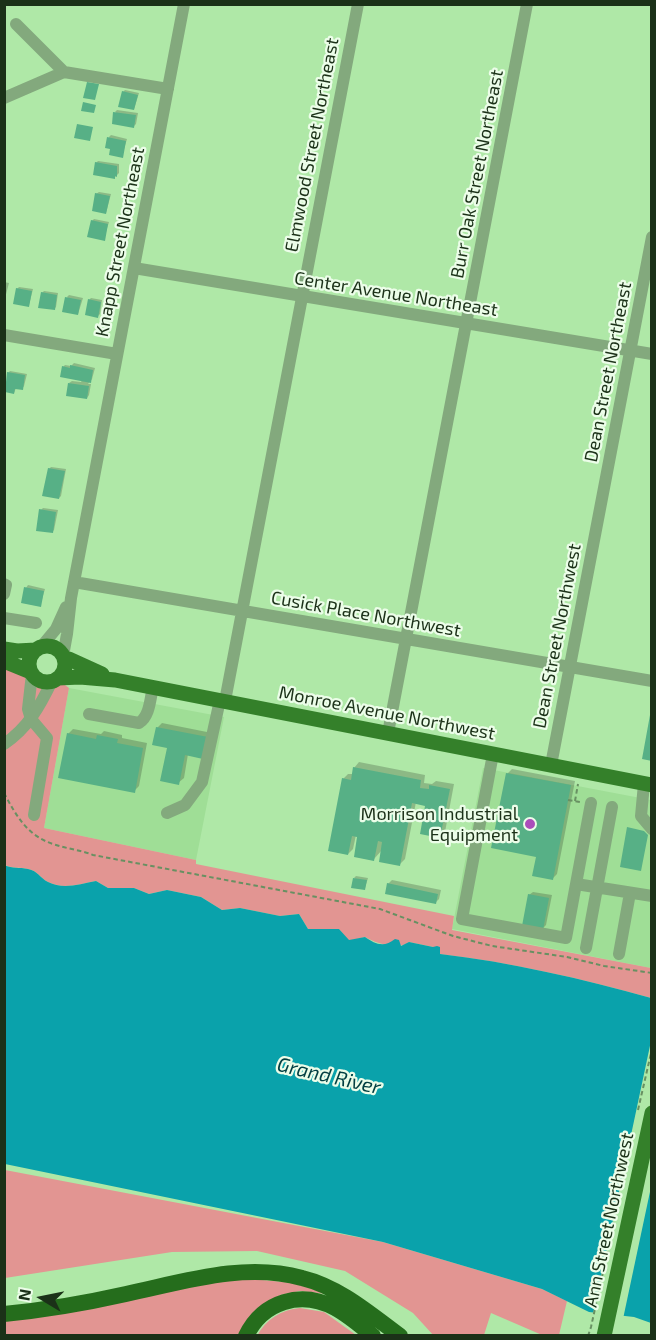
<!DOCTYPE html>
<html>
<head>
<meta charset="utf-8">
<style>
  body { margin:0 }
  #map { position:relative; width:656px; height:1340px; overflow:hidden; background:#afe8a7; font-family:"Exo 2",sans-serif }
  canvas { display:block }
  .frame { position:absolute; inset:0; border:6px solid #1b3118; pointer-events:none }
  .north { position:absolute; left:12px; top:1268px; width:60px; height:60px; -webkit-text-stroke:4px #ecfde9; paint-order:stroke; rotate:280deg; font-size:16px; font-weight:700; line-height:24px; text-align:center; color:#1b3118 }
  .north::after { content:''; display:block; margin:auto; width:21px; height:27px; background:#1b3118; clip-path:polygon(50% 0,100% 100%,50% 72%,0 100%) }
</style>
</head>
<body>
<div id="map">
<canvas width="656" height="1340"></canvas>
<div class="frame"></div>
<div class="north">N</div>
</div>
<script>
const context = document.querySelector('canvas').getContext('2d');
context.lineJoin = 'round';
function paint(path, color) {
  context.fillStyle = color;
  context.fill(path, 'evenodd');
}
function stroke(path, color, width, dash) {
  context.strokeStyle = color;
  context.lineWidth = width;
  context.lineCap = dash ? 'butt' : 'round';
  context.setLineDash(dash || []);
  context.stroke(path);
}
function label(font, color, halo, rows, align = 'center') {
  context.font = font + ' "Exo 2",sans-serif';
  context.lineWidth = 4.5;
  context.setLineDash([]);
  context.textBaseline = 'middle';
  context.strokeStyle = halo;
  context.fillStyle = color;
  for (const [text, x, y, turn = 0] of rows) {
    context.save();
    context.translate(x, y);
    context.rotate((+turn || 0) * Math.PI / 180);
    context.textAlign = isNaN(turn) ? turn : align;
    if (halo) context.strokeText(text, 0, 0);
    context.fillText(text, 0, 0);
    context.restore();
  }
}
const built = new Path2D(`
  M69,688L224,717L196,860L44,828Z
  M483,768L651,800V968L452,929Z`);
const green = new Path2D(`
  M5,665L40,685H65L69,688L44,828L196,860V864L454,916L452,930L651,968V998C583,979 510,962 439,954L433,947L409,942C399,951 375,943 365,937L349,941L339,929H308L299,914L280,916L240,908L222,910L201,897L167,890L149,894L134,888H108L96,881C80,884 63,890 48,882C40,878 38,871 28,869C19,867 13,869 5,865Z
  M5,1170L383,1242L542,1289L567,1301L559,1335H542L491,1313L484,1335L434,1336L413,1313L345,1271L257,1251L172,1252L5,1278Z
  M251,1279L295,1283L327,1294L300,1291L280,1295L240,1335L5,1336V1319L219,1281Z
  M300,1308L324,1312L356,1335L257,1336C266,1319 281,1310 300,1308Z`);
const water = new Path2D(`
  M4,865C13,869 19,867 28,869C38,871 40,878 48,882C63,890 80,884 96,881L108,888H134L149,894L167,890L201,897L222,910L240,908L280,916L299,914L308,929H339L349,940L365,937C375,944 384,948 395,939L399,940L401,946L409,942L433,947L437,946L440,947V954C510,962 583,979 651,998V1323L634,1317L589,1312L542,1289L383,1242L5,1164Z`);
const pier = new Path2D(`
  M651,1041V1187L623,1319L603,1317L593,1314Z`);
const shadow = new Path2D(`
  M125,90L139,93L134,109L123,92Z
  M117,110L138,113L136,124L134,126L115,112Z
  M111,135L127,139L122,156L112,148L109,137Z
  M98,161L119,164V173L114,178L96,163Z
  M99,192L111,194L106,213L96,194Z
  M94,219L109,222L104,239L92,221Z
  M4,282L9,283L4,302Z
  M19,287L33,289L29,305L17,289Z
  M44,291L58,293L56,307L54,309L42,293Z
  M69,295L83,298L78,314L67,297Z
  M91,298L102,300L100,314L98,316L89,300Z
  M74,363L95,368L92,379L88,384H91L89,395L87,398L69,383L72,381L81,382L82,380L63,367L65,365L71,366Z
  M10,371L27,374L24,386L22,389L16,388L14,393L8,373Z
  M51,467L66,469L61,496L59,498L49,469Z
  M43,508L58,510L54,530L52,532L41,510Z
  M28,585L45,589L40,606L26,588Z
  M162,723L212,733L188,754L184,778L178,783L169,747L157,728Z
  M73,729L101,734L104,731L122,735V738L147,743L139,786L134,791L68,734Z
  M359,762L425,775L424,783L432,784L436,781L454,784L445,832L440,837L427,804L416,802L405,859L400,864L382,850L374,859L359,836L356,835L353,849L348,854L343,779L348,774H353L354,768Z
  M512,769L575,781L557,874L552,879L538,856L507,774Z
  M356,876L368,878L365,888L354,878Z
  M392,880L441,890L439,899L435,903L388,884Z
  M533,892L552,895L546,925L543,928L529,895Z`);
const building = new Path2D(`
  M87,82L99,84L95,100L83,98Z
  M122,91L138,95L134,110L118,107Z
  M83,102L96,105L94,113L81,111Z
  M113,112L136,115L134,128L112,124Z
  M77,124L93,127L90,141L74,138Z
  M107,137L126,141L123,158L109,155L110,149L105,148Z
  M95,162L117,166V177L115,176V179L93,175Z
  M95,193L110,196L106,214L92,211Z
  M91,220L108,224L105,241L87,237Z
  M16,288L32,291L29,307L13,304Z
  M41,292L57,295L55,310L38,308Z
  M65,297L81,300L78,315L62,312Z
  M88,299L101,302L98,318L85,315Z
  M70,365L93,370L91,383L60,377L62,366L70,368Z
  M7,372L25,375L23,390L15,389L14,394L5,392Z
  M68,383L89,386L87,399L66,396Z
  M48,468L65,471L59,499L42,496Z
  M39,509L56,512L53,533L36,531Z
  M24,587L44,591L41,607L21,603Z
  M650,715H652V761L642,759Z
  M156,727L208,737L203,759L185,755L179,785L160,781L167,748L152,745Z
  M67,733L96,739L97,735L118,739L117,743L143,748L135,793L58,778Z
  M353,767L421,780L420,788L429,789V785L450,789L440,838L420,834L425,806L412,803L400,866L379,862L382,842L378,841L374,861L354,857L357,837L352,836L348,855L328,851L342,778L351,780Z
  M506,773L571,785L553,880L532,876L536,857L491,848Z
  M627,827L644,831L648,835L641,871L620,867Z
  M353,878L367,880L365,890L351,888Z
  M387,883L438,894L436,904L385,894Z
  M528,894L549,898L543,930L522,926Z`);
const path = new Path2D(`
  M4,793C17,817 28,837 56,845C68,849 81,850 93,855L380,909L453,936L492,946L567,957L604,966L652,973
  M568,800L580,802
  M575,801L578,784
  M638,1110L652,1049
  M588,1336L591,1327L614,1222`);
const minor = new Path2D(`
  M16,24L64,72
  M64,72L168,89
  M4,98L64,72
  M134,268L652,354
  M4,335L117,354
  M74,582L652,681
  M4,584L6,585L4,594
  M4,618L36,623
  M41,647L56,629L66,607
  M63,656L67,634L71,598L184,4
  M32,674L28,709L31,719L47,738L34,815
  M225,701L358,4
  M89,714L139,723C150,716 150,699 153,687
  M388,733L527,4
  M4,744C28,728 40,706 52,681
  M493,754L462,919L566,938L591,803
  M551,765L652,237
  M644,784L641,816L652,829
  M167,813L185,805L202,782L220,700
  M576,884L652,896
  M586,948L612,807
  M619,954L630,893`);
const major = new Path2D(`
  M29 664a18 18 0 1 1 36 0a18 18 0 1 1-36 0Z
  M4,649L17,651L36,650
  M64,659H69L102,674
  M4,661L31,672
  M58,678L80,677L115,680L652,785
  M604,1336L652,1113`);
const highway = new Path2D(`
  M4,1314C46,1310 86,1303 126,1294C183,1282 244,1262 302,1278C339,1287 369,1313 400,1336
  M246,1336C263,1301 301,1290 335,1308C348,1315 361,1326 373,1336`);
const markers = [
  [530,824,6,"#aa4eba"]
];
const streetNames = [
  ["Elmwood Street Northeast",312,145,-79],
  ["Burr Oak Street Northeast",477,174,-79],
  ["Knapp Street Northeast",120,242,-79],
  ["Center Avenue Northeast",396,294,9],
  ["Dean Street Northeast",608,372,-79],
  ["Cusick Place Northwest",366,614,10],
  ["Dean Street Northwest",557,636,-79],
  ["Monroe Avenue Northwest",387,713,11],
  ["Ann Street Northwest",609,1220,-78]
];
const poiNames = [
  ["Morrison Industrial",518,814],
  ["Equipment",518,835]
];
const waterNames = [
  ["Grand River",329,1076,13]
];
paint(built, '#9fde96');
paint(green, '#e29592');
paint(water, '#0aa2ab');
paint(pier, '#afe8a7');
paint(shadow, '#0003');
paint(building, '#57b086');
stroke(path, '#689062', 2, [4.5, 3]);
stroke(minor, '#83a97d', 12);
stroke(major, '#34802a', 15);
stroke(highway, '#256d1c', 16);
for (const [x, y, r, color] of markers) {
  const dot = new Path2D();
  dot.arc(x, y, r, 0, 2 * Math.PI);
  context.fillStyle = color;
  context.fill(dot);
  stroke(dot, '#ecfde9', 2);
}
label('18px', '#1b3118', '#ecfde9', streetNames);
label('18px', '#1b3118', '#ecfde9', poiNames, 'right');
label('italic 20px', '#023f42', '#ecfde9', waterNames);
</script>
</body>
</html>
